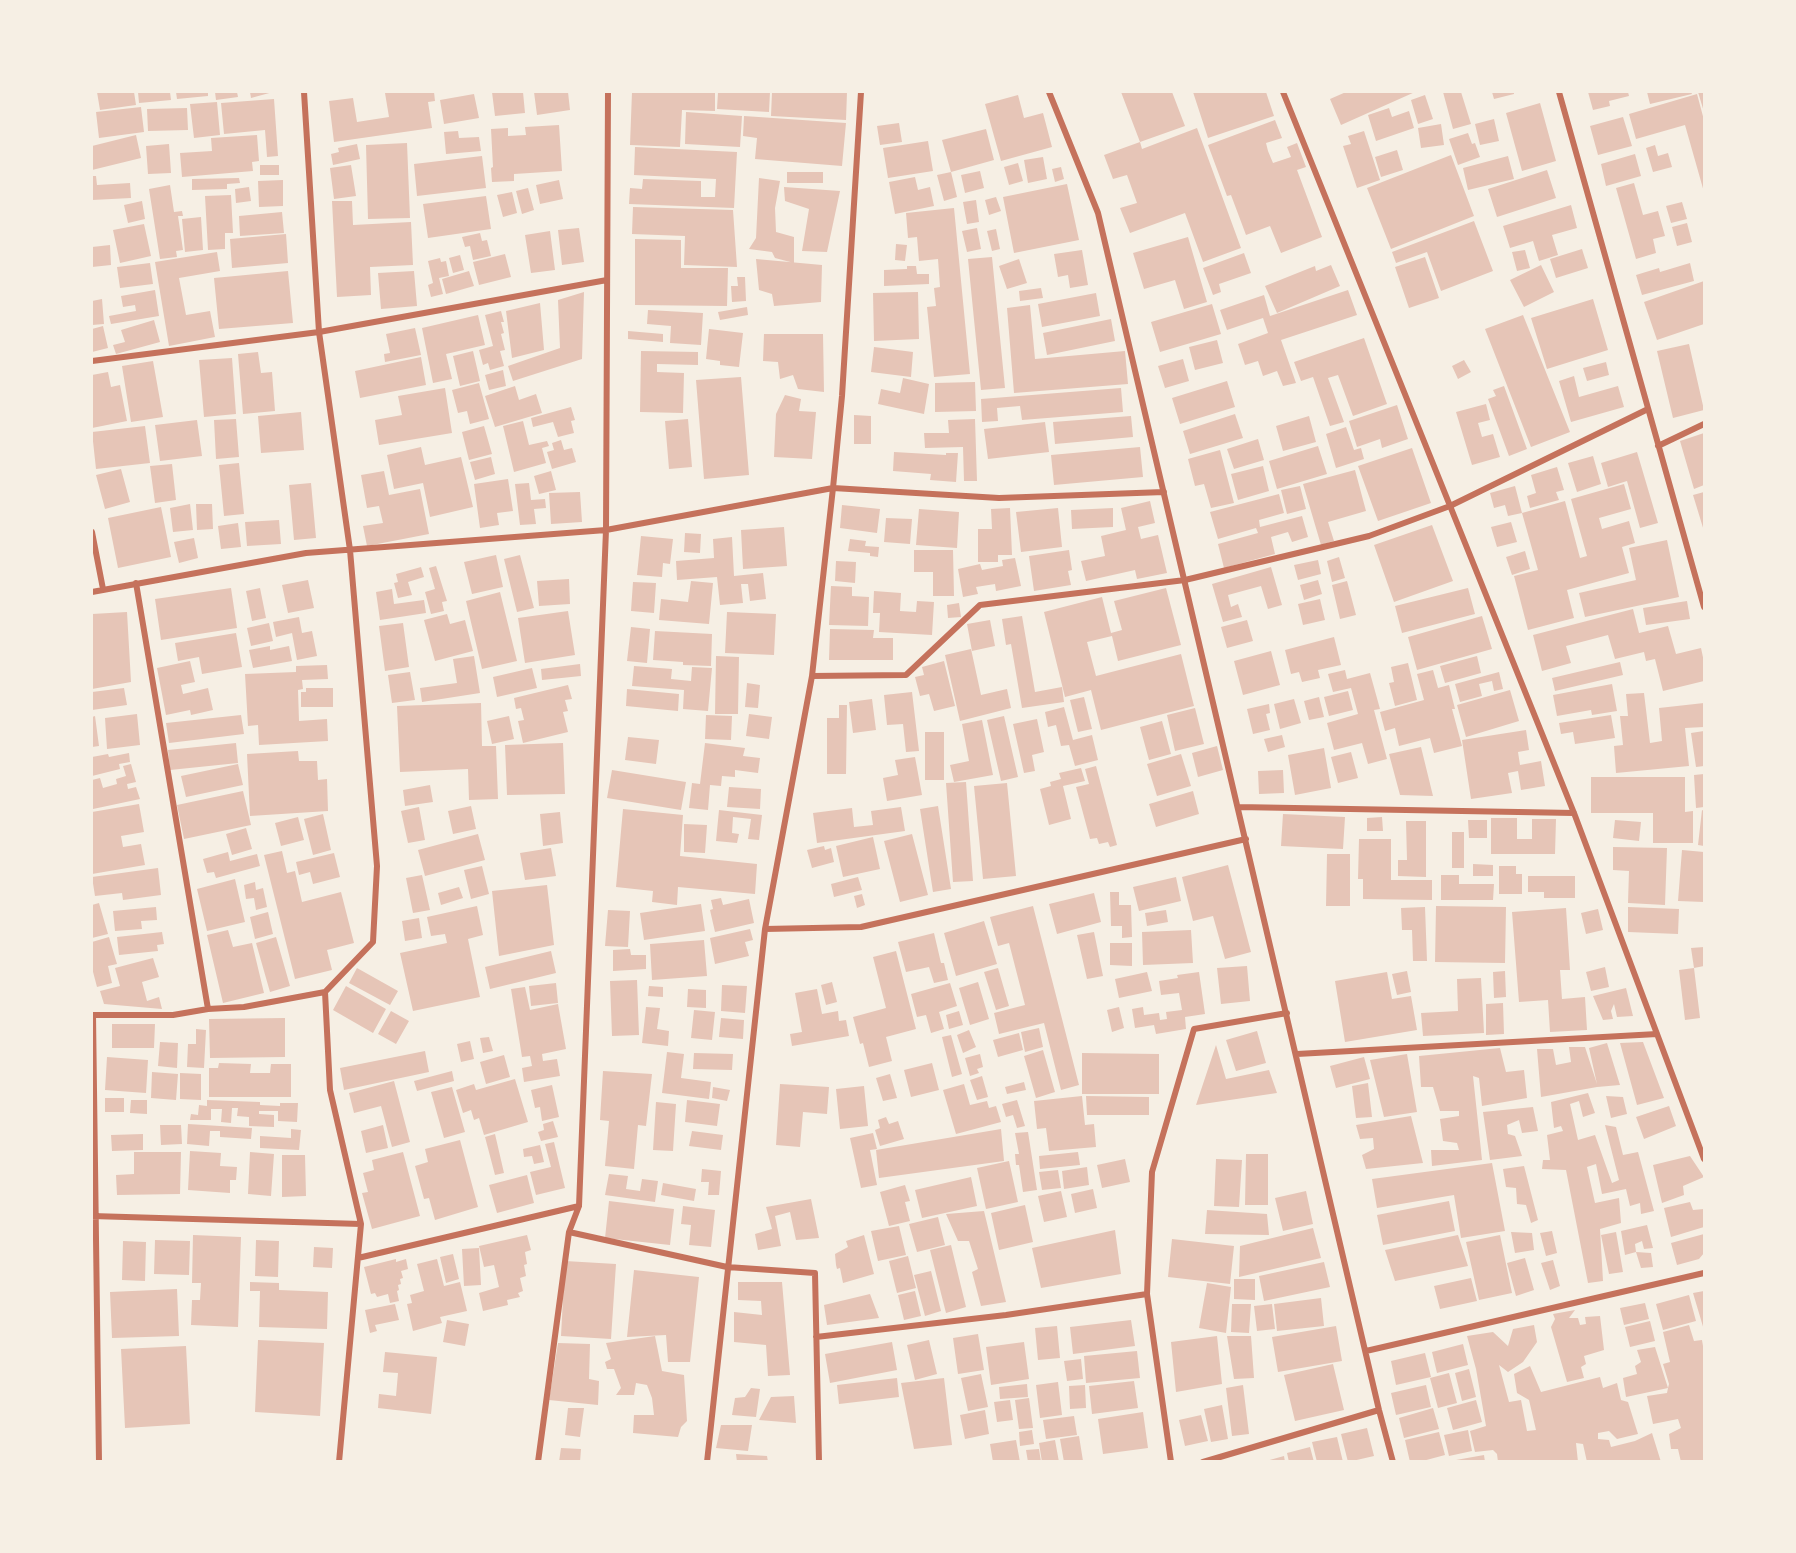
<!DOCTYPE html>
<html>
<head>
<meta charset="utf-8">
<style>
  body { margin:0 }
  #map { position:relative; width:1796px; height:1553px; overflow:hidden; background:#f6efe4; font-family:Roboto,sans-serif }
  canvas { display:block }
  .frame { position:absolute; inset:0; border:93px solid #f6efe4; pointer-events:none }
</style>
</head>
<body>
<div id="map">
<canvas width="1796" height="1553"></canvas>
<div class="frame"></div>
</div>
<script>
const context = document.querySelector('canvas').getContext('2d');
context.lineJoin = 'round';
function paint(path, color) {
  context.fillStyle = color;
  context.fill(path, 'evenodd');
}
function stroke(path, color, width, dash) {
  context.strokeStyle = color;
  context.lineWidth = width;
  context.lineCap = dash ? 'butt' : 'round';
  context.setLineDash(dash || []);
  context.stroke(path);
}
const building = new Path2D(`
  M97,92H134L136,105L100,110Z
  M138,92H170L171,100L139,103Z
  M176,92H208V96L177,99Z
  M215,92H237L238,97L216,100Z
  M250,92H273L251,98Z
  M396,92H434L435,101L428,102L432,128L334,142L329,101L353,98L357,122L389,117L385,93Z
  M492,92H523L525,113L495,116Z
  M534,92H568L570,110L537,115Z
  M632,92H715V111L682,110L680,147L630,145Z
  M718,92H770L769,112L717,109Z
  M772,92H847L846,120L771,116Z
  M1121,92H1172L1185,126L1140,142Z
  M1193,92H1266L1274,116L1208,138Z
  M1346,92H1415L1341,125L1330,99Z
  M1443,92H1461L1471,124L1453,129Z
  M1492,92H1514V94L1494,99Z
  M1588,92H1628L1629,96L1609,101L1610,106L1593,110Z
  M1647,92H1691L1692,94L1650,104Z
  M1698,92H1704V112Z
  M474,94L479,118L444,124L440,100Z
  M1697,94L1704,120V192L1685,125L1636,139L1629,114Z
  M1018,95L1024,118L1043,113L1052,147L1001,161L985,104Z
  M1425,95L1433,119L1418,124L1411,100Z
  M274,99L278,156L267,157L265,130L224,134L221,103Z
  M217,102L220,135L194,138L190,104Z
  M1540,103L1556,161L1522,171L1506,113Z
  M141,107L144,132L99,138L96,112Z
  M187,108L188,130L148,131L147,109Z
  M1389,108L1392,117L1409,111L1414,128L1376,141L1368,115Z
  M686,112L742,116L740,147L685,144Z
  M744,116L846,123L842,166L755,159L757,138L743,136Z
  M1623,117L1632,146L1598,155L1590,126Z
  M1494,119L1499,141L1480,145L1475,124Z
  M1275,120L1282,138L1266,143L1268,151L1273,163L1291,157L1287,147L1297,143L1306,167L1297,170L1322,237L1281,253L1270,226L1246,235L1231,195L1227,196L1208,145Z
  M899,123L902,142L880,145L877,126Z
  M1441,124L1444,145L1421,148L1418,128Z
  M559,125L562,171L514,174V181L492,182L491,168L493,167L491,129L508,128V136L526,135L525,127Z
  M1197,128L1241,248L1203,262L1185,213L1130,233L1120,208L1137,203L1127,175L1113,179L1104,155L1140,142L1142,149Z
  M986,129L994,160L951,172L942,140Z
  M458,131L459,138L479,137L481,151L446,154L444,132Z
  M1364,131L1380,180L1357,188L1343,146L1351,144L1348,136Z
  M1468,133L1472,144L1475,143L1480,157L1458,165L1449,139Z
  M136,135L141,158L92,170V146Z
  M257,135L259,161L252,162L253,171L182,177L180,153L212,151L211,138Z
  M928,141L933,171L888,178L883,148Z
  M407,143L410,218L368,219L366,145Z
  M169,144L171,173L148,174L146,146Z
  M357,144L360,159L333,165L331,154L339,152L338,148Z
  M1655,145L1658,156L1668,153L1672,167L1653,172L1646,148Z
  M635,147L737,152L734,208L629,204L630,188L642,189L643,179L701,181V197H715L716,179L634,175Z
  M1397,150L1403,170L1381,177L1375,157Z
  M1635,154L1641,176L1606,186L1601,164Z
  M1451,155L1474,216L1391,249L1367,188Z
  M482,156L486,188L417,196L414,164Z
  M1508,156L1514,179L1468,190L1463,168Z
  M1043,157L1047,179L1028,183L1024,160Z
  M1018,163L1023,181L1009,185L1004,167Z
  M260,165H279V175H260Z
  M351,165L356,196L334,199L330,168Z
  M1061,167L1064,179L1055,182L1052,169Z
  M1547,170L1556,198L1497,217L1488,189Z
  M980,171L984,188L965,193L961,175Z
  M787,172H823V183H787Z
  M951,172L957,197L944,201L937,175Z
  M92,176H96L97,185L130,183L131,198L92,200Z
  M915,177L918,190L930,187L934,206L895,214L889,182Z
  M239,178L240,183L227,184V189L192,190V179Z
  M759,178L780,181L775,208L776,232L794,237V263L775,258L772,252L749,249L756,238Z
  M283,180V206L259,207L258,181Z
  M559,180L563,199L540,204L536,185Z
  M1634,183L1643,215L1658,211L1665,236L1653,239L1656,253L1636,259L1616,188Z
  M1067,184L1079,240L1014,253L1003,197Z
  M170,185L174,212L182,211L183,216H178L183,250L176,251L177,257L160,259L149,189Z
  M249,187L251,201L236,203L235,189Z
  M784,187L840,191L827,252L802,251L809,209L785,201Z
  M528,188L534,210L522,214L516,191Z
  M512,192L517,213L503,217L497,195Z
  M231,195L233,233H225V249L208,250L205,196Z
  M486,196L491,229L428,238L423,204Z
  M996,197L1001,211L989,215L985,200Z
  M976,200L979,222L967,224L963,202Z
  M142,201L145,219L128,223L124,205Z
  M332,201H352L353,225L411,222L413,265L370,267L371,295L337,297Z
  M1682,202L1687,219L1671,223L1666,206Z
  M1571,205L1577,228L1552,235L1558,255L1539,261L1533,241L1510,248L1503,226Z
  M633,207L733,210L737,267L684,265L685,236L632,234Z
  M954,208L970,374L934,377L927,307L936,306L934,288L940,287L938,259L919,261L917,237L908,238L906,213Z
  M282,212L284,233L240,236L239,216Z
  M201,217L203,250L185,252L182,219Z
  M1474,221L1493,271L1441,291L1427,252L1396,263L1392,252Z
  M1687,223L1692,242L1677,246L1672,227Z
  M144,224L151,256L120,263L113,230Z
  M579,228L584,262L562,265L558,230Z
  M977,228L981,249L967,252L962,231Z
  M996,229L1000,249L992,251L987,231Z
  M550,231L555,270L531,273L525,235Z
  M480,233L482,241L487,240L491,256L473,260L470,246L465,247L462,237Z
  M286,234L288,263L232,268L230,239Z
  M1188,237L1207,302L1184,309L1175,280L1144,289L1133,253Z
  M635,239L681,240V268H728L727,306L635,305Z
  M896,244L907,245L905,261L895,260Z
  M110,245L111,265L92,267V247Z
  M1582,249L1588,268L1556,278L1550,259Z
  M1082,250L1088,285L1070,288L1068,275L1058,277L1054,254Z
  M1525,250L1530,268L1517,271L1512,252Z
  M217,252L220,271L179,278L186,315L210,311L215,337L169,346L155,262Z
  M1244,253L1251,273L1219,284L1221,292L1213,295L1203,268Z
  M505,254L511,277L479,285L473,262Z
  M460,255L464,270L453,273L449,258Z
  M992,257L1005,388L981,390L968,259Z
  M1425,257L1439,298L1409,308L1395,267Z
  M440,258L441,262L446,261L449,276L439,278L443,294L431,297L428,285L433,283L428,261Z
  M756,259L822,265L821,302L774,306L772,294L759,290Z
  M1019,259L1027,283L1007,289L999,266Z
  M150,263L153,284L120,288L117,267Z
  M1690,263L1694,281L1642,295L1636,275L1659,268L1660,272Z
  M1331,265L1340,286L1277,313L1265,286L1315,266L1316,271Z
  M1541,265L1554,292L1524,307L1510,280Z
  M907,266H916L917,274H929V284L884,286V270L907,269Z
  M288,271L293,323L219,329L214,278Z
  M414,271L417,306L381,309L378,273Z
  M469,271L474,286L446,294L442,279Z
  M737,277H745L746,301L732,302L731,286H738Z
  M1704,281V324L1657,340L1644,302Z
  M1041,288L1043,298L1020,301L1019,291Z
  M155,290L159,316L111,324L109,316L136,311L135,305L123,307L121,296Z
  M1348,290L1357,315L1281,340L1296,383L1283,386L1277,371L1263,376L1258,361L1245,365L1238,344L1268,333L1263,318L1227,330L1220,310L1264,295L1270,316Z
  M584,292L582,359L513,381L508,366L560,348L558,300Z
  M918,292L919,339L874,341L873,293Z
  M1096,293L1100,316L1042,327L1038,304Z
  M102,299L104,324L92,325V301Z
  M1593,299L1608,350L1547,369L1531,318Z
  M540,303L544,350L512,358L506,311Z
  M1212,304L1221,334L1160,352L1151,322Z
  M1030,305L1035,359L1125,351L1128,384L1014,393L1007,308Z
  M747,307L748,315L720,320L718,312Z
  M648,310L703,313L701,345L670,343L671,326L647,324Z
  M501,311L504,322H501L504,333L501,334L505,350L500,351L504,366L490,370L488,363L483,365L479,350L493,346L485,315Z
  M478,315L485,345L446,354L452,379L433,383L422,328Z
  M1523,315L1570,432L1531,447L1485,329Z
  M1111,319L1115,341L1047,355L1043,333Z
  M154,320L160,342L116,354L113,345L125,342L121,330Z
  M103,326L108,348L92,352V329Z
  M415,328L421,355L385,362L384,354L390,353L386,334Z
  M709,329L743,333L739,367L720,365V361L706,359Z
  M628,331L663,334V342L628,339Z
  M764,334H823L824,392L798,389L793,375L780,379L778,362L763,361Z
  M1364,338L1387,404L1353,416L1338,375L1328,378L1344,422L1330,426L1313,377L1301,381L1294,362Z
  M1217,340L1223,363L1195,370L1189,347Z
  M1689,344L1704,410L1673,418L1657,351Z
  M874,347L913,352L911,377L871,372Z
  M473,351L480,381L460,386L453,356Z
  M641,351L698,352V365L657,364V372L684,373L683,413L640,412Z
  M258,352L261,373L272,372L275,411L243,414L238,354Z
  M421,357L426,385L360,398L355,371Z
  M232,358L236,414L204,417L199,360Z
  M1183,359L1189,381L1165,388L1158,366Z
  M1464,360L1471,372L1458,379L1452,366Z
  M153,361L163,417L131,422L122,366Z
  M1606,362L1609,375L1587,381L1583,368Z
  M503,370L506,386L489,390L485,375Z
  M108,372L111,387L120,385L127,421L92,428V375Z
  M1574,376L1579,397L1618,386L1624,407L1571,422L1559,381Z
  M741,377L749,475L704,479L696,380Z
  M903,378L929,384L924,414L878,404L881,389L900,393Z
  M1227,381L1235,407L1180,424L1172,398Z
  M975,382L976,411L935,412V383Z
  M479,383L489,419L470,424L467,411L458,413L452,390Z
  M515,386L519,400L536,394L542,413L495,427L485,396Z
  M1504,386L1527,449L1509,456L1488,399L1496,396L1493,390Z
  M445,388L452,433L379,445L375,420L402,415L398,396Z
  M1121,388L1123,412L1022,420L1020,406L997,408L998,421L982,422L981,399Z
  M785,395L801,399L799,411L816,412L812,459L774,457L776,414Z
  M1486,404L1490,420L1478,423L1482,437L1493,434L1500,457L1472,465L1456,412Z
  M1397,405L1408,439L1382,448L1380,439L1357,447L1349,421Z
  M571,407L575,420L571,421L574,433L558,437L553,422L533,427L531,418Z
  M301,412L304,450L261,453L258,416Z
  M1235,414L1243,438L1190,454L1183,431Z
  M854,415L871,416V444H854Z
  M1131,416L1133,437L1055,444L1053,422Z
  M1309,416L1316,442L1283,451L1276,426Z
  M236,419L239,457L216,459L214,420Z
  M688,419L692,467L669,469L665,421Z
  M975,419L977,481H964L963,447L925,448L924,433H949L948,420Z
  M197,420L202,456L160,461L155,425Z
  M523,421L529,445L547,441L549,446L542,448L546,463L514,472L503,426Z
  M1045,422L1049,452L988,459L984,429Z
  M145,426L150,463L96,469L92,432Z
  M484,426L492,454L469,460L462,432Z
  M1346,427L1354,450L1361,448L1364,459L1336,468L1326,434Z
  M1704,433V485L1694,489L1680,441Z
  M1258,439L1264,460L1234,469L1227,449Z
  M561,440L564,450L572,448L576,462L552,469L547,452L554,450L552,443Z
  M1318,446L1327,474L1277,489L1269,461Z
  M421,447L425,465L461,457L473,507L430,517L423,483L394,489L387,455Z
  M1140,447L1143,477L1054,485L1051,455Z
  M1412,448L1431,503L1378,521L1358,466Z
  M1220,450L1234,503L1211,508L1204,484L1195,486L1188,459Z
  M894,452L946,455V453H958L956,482L930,480L931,474L893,471Z
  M1637,452L1658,523L1640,528L1627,481L1608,487L1601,463Z
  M1593,456L1601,484L1577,492L1568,463Z
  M491,457L495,474L475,480L470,462Z
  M239,463L244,514L224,516L219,465Z
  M172,464L176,500L155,503L150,466Z
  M1263,466L1269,491L1238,500L1231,474Z
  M1557,467L1564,490L1556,492L1559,500L1530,508L1527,496L1536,493L1531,475Z
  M121,469L130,502L105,509L96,475Z
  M1355,470L1366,511L1328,522L1334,541L1321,545L1303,484Z
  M384,471L389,495L420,489L429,534L367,546L363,526L383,523L379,506L367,508L361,475Z
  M551,471L556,490L539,494L534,476Z
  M508,479L513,511L497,513L499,525L480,528L474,484Z
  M311,483L316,538L294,540L289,485Z
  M529,483L531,500L545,499L546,508L534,509L536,524L520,525L515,484Z
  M1624,484L1631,509L1599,518L1602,529L1629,521L1635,543L1622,547L1629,573L1567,590L1574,618L1528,630L1514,576L1538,570L1522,513L1565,501L1580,558L1587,556L1571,499Z
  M1300,486L1306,509L1287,514L1281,490Z
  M1515,486L1522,513L1508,516L1505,505L1494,508L1490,493Z
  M580,492L582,522L551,524L549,493Z
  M1704,492V531L1693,495Z
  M1279,494L1284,513L1259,520L1260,527L1302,516L1308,537L1292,542L1288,532L1271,537L1275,554L1224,568L1218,544L1258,533L1256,528L1218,539L1210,512Z
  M1150,501L1155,523L1138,527L1141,539L1158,535L1167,573L1137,579L1135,570L1086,581L1081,561L1105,556L1101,536L1126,530L1121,508Z
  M190,504L193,530L173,532L170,508Z
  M196,504H212L213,529L197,530Z
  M842,505L880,509L877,533L840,528Z
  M161,507L171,557L118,568L108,518Z
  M1010,508L1012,555H998V562H978V529H992L991,509Z
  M1058,508L1062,547L1021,552L1016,512Z
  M1113,508V527L1072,529L1071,510Z
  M919,509L959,512L957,548L916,545Z
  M886,518L912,519L910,544L884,542Z
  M279,520L281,544L247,546L245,522Z
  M1511,522L1517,542L1497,547L1491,527Z
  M238,523L241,547L221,549L218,526Z
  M1432,525L1453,581L1394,602L1374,545Z
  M784,527L787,566L743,569L741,530Z
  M685,533L701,534L700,553L684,552Z
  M641,536L673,539L670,564L663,563L662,577L637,575Z
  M732,537L734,576L763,573L766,599L750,601L748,584H741L743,603L720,605L717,577L677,580L676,561L714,558L713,539Z
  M194,538L198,558L179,563L174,542Z
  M850,539L866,541L865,546L879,547L878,557L870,556V553L848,551Z
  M1667,540L1679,597L1585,617L1579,593L1636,580L1629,548Z
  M914,550H953L954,596H933V572H914Z
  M1069,550L1072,570L1068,571L1071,585L1034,591L1029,556Z
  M1525,551L1530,569L1512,575L1506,557Z
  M496,555L503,587L472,594L464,562Z
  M520,555L534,608L517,612L504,559Z
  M1339,557L1345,578L1332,582L1327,561Z
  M1015,558L1021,586L996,591L995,584L976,587L978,594L963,597L958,569L980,564L982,570L1003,566L1002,560Z
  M1318,560L1321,574L1298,580L1294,565Z
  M836,561L856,562L855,583L835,581Z
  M436,566L447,601L442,602L444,611L431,614L425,592L435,589L429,568Z
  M421,567L424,577L408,582L412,595L398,598L394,583L398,582L396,574Z
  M1271,567L1282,605L1268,609L1261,586L1228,595L1231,607L1238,604L1242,617L1223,622L1212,584Z
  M569,579L570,604L539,606L537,581Z
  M308,580L314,608L288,613L282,585Z
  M1318,580L1322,594L1304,600L1300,585Z
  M691,581L713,583L709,624L659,620L661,599L688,602Z
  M1347,581L1356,615L1340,619L1332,585Z
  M633,582L656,583L654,613L631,611Z
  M831,586L852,587V596L869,597L868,626L829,625Z
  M231,588L237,628L161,640L155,599Z
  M260,588L266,618L252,621L246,591Z
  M1166,588L1181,645L1118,661L1112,636L1087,642L1096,676L1181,654L1194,706L1101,730L1091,690L1065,697L1044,612L1102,597L1111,633L1122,630L1114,601Z
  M1468,588L1475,614L1402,633L1395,606Z
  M392,589L394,604L424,600L426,613L380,620L376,592Z
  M874,591L901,593L900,611L916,612L917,601L934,602L932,635L879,632L880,613H873Z
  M500,592L517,661L482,669L466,601Z
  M1320,599L1325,620L1303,625L1298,604Z
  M1687,601L1690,619L1646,625L1643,608Z
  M959,603L961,617L948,618L947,605Z
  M1633,609L1639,633L1668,626L1676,654L1701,648L1704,662V681L1663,691L1655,659L1646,661L1644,652L1615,659L1608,635L1566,646L1571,663L1542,671L1533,635Z
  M568,611L575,655L525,663L518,618Z
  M127,612L131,682L92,689V614Z
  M727,612L776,614L774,655L725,653Z
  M447,614L450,624L465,620L473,651L435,661L424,620Z
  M1022,616L1035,692L1062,687L1064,702L1022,708L1011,644L1006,645L1002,619Z
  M1482,616L1492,649L1417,670L1408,637Z
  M299,617L302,633L312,631L317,656L297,660L292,633L276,637L273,622Z
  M990,620L995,646L972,651L967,624Z
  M1247,620L1253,641L1227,648L1221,627Z
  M269,623L273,641L251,646L247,628Z
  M403,623L409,667L385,671L379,626Z
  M631,627L650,629L647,663L627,661Z
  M830,629L874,630L873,638H893V660H829Z
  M655,631L712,634L711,666L683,665V662L653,660Z
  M236,633L242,667L202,674L199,657L178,661L175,643Z
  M1334,637L1341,665L1318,670L1320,678L1302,682L1299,672L1291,674L1285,650Z
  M270,646V650L289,646L292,661L253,668L249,650Z
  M971,649L981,695L1007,689L1011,708L960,721L945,655Z
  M1271,651L1280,685L1243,695L1234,661Z
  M474,656L480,693L422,702L420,688L457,683L453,659Z
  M716,656L739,657L738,714H715Z
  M1477,656L1481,673L1445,683L1440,666Z
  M190,661L195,682L181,685L183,694L208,688L213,710L191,715L190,710L166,715L157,668Z
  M944,661L955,706L934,711L929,694L920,696L915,677L924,675L922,667Z
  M1620,662L1623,675L1555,691L1552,678Z
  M1408,663L1417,700L1395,706L1389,683L1394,682L1391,667Z
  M580,664L581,676L542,680L541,669Z
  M327,665L328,679L302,680L303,689L298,690L299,721L327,719L328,741L259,745L258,725L248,726L245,674L296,672V666Z
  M634,666L672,669L671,679L691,681L692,667L712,668L708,711L683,709L684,690L632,686Z
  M532,668L537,688L497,697L493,677Z
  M1345,670L1347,679L1370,673L1380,709L1374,710L1387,759L1368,764L1362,743L1334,750L1327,723L1358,714L1351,688L1333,692L1328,674Z
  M1433,670L1438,688L1449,685L1455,709H1452L1462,746L1434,753L1430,738L1399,746L1395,728L1385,731L1380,712L1424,700L1417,674Z
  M410,672L415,700L392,703L388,675Z
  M1499,672L1503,689L1494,691L1492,681L1479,684L1482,696L1460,702L1455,684Z
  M747,683L760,685L758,708L745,707Z
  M1612,684L1617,711L1592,715L1591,710L1557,716L1553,695Z
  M568,685L572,699L565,700L568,711L563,712L568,732L523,743L518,721L524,720L521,708L516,709L514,698Z
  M124,688L127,705L92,710V692Z
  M306,688H333V707H301V692H306Z
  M627,689L679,694L678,711L626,706Z
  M1510,690L1519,721L1466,737L1457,705Z
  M1348,691L1353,710L1329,716L1324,697Z
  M912,692L919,751L906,752L903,724L887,725L884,695Z
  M1644,693L1650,743L1662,741L1659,708L1704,703V727L1685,728L1689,766L1616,773L1614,746L1623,745L1620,716H1628L1626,694Z
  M1084,697L1092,729L1078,732L1070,700Z
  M1319,697L1324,717L1309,720L1304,701Z
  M872,699L876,730L853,733L849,702Z
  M1294,699L1301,723L1280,729L1274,704Z
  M481,703L482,746H496L498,799L469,800L468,769L400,772L397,706Z
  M1269,704L1270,713L1266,714L1270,730L1253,734L1247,709Z
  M839,705H847L846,774H827V718H839Z
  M1064,707L1073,740L1092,735L1098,760L1075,766L1069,745L1061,746L1056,725L1048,727L1045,712Z
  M1195,708L1204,744L1175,751L1167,715Z
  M137,714L140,745L107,749L105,718Z
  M749,714L772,717L769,739L746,736Z
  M241,715L244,734L169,743L166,723Z
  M706,715L732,716L731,740L705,739Z
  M1611,715L1615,738L1575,744L1573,732L1561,734L1559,723Z
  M95,716L99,746L92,747V717Z
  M509,716L514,739L492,744L487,721Z
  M1004,716L1018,777L1001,781L987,720Z
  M1037,719L1044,752L1032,755L1035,771L1024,773L1013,724Z
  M982,720L993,775L954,782L950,765L969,761L962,724Z
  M1162,721L1171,754L1149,760L1140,727Z
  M1526,730L1529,750L1518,752L1520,765L1541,761L1545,786L1521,790L1518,771L1508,773L1512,793L1471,799L1462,740Z
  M1704,731V766L1696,767L1691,733Z
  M925,732H944V780H925Z
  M1282,735L1285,747L1268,752L1264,739Z
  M628,737L659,740L656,764L625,760Z
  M236,743L238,763L170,770L168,750Z
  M563,743L565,794L507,795L505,745Z
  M705,743L745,748L743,756L760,758L758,773L735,770V777L722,776L721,786L710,785L708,810L689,808L692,783L700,784Z
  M1217,746L1223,770L1198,777L1192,753Z
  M1421,747L1433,796L1400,795L1389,754Z
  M1324,748L1331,788L1295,795L1288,755Z
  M298,751L299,761H317L318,780L327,779L328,811L250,816L247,754Z
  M1351,752L1358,778L1338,783L1331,757Z
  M129,753L130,762L119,764L120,769L92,776V757L108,754L109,757Z
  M1181,754L1191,786L1157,796L1147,764Z
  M915,757L922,795L887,801L883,778L898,775L895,760Z
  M131,764L136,782L127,784L128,789L136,787L140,799L93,809L92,780L100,778L103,788L117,784L116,779L126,776L123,766Z
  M238,764L243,785L186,797L181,776Z
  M1096,766L1117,845L1110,847L1108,842L1099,844L1097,838L1090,839L1076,787L1089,784L1085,769Z
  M1081,768L1085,781L1063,786L1071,819L1049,825L1040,789L1051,786L1050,782L1061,779L1059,773Z
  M612,770L686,782L681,810L607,798Z
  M1283,770L1284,793L1259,794L1258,771Z
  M1704,774V807L1696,808L1694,775Z
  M1591,777H1685V812L1693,811V843H1653V813H1591Z
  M966,782L973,881L953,882L946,783Z
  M1007,783L1016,876L983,879L974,786Z
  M430,785L433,802L405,806L403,790Z
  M729,787L761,789L760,809L727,807Z
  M243,791L251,825L184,839L177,805Z
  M1193,791L1199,814L1156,827L1149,804Z
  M139,804L144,832L121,836L123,847L141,844L145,865L92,874V812Z
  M471,806L476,829L453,834L448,811Z
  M938,806L951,889L933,892L920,809Z
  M419,807L425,840L408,843L401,811Z
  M901,807L905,831L817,843L813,813L852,808L854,827L873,825L871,811Z
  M623,809L683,815L680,856L757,864L755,894L678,887L677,905L652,902L653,891L616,887Z
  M719,810L762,815L759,840L748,839L751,819L733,817L732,833L739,834L737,843L716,841Z
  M1702,810L1704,811V846L1698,845Z
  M560,812L563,843L543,846L540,814Z
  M323,814L331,850L313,855L304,819Z
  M1283,814L1345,817L1343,849L1281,846Z
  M298,817L304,840L281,846L275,823Z
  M1382,817L1383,831H1367V818Z
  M1491,818H1517V839H1532V819H1556L1555,854H1491Z
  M1468,820H1487V838H1469Z
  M1615,820L1641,822L1639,841L1613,838Z
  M1406,821H1426V877L1398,876V860H1407Z
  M684,824L707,825L705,853L684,852Z
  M246,828L252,849L232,855L226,834Z
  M1452,832H1464V868H1452Z
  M478,834L485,860L425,876L418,850Z
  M912,834L928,895L900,902L884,841Z
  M873,837L880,869L843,877L836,846Z
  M1359,839H1391V880H1432V900L1363,899V879H1358Z
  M824,846L825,850L831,848L834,862L812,868L807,850Z
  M1613,847L1667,848L1665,905L1628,903L1629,871L1613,870Z
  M551,848L556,876L525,880L520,853Z
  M1682,850L1704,852V902L1678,901Z
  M282,851L287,873L295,871L302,902L341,892L354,943L327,950L332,970L295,979L264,855Z
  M228,852L230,861L257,854L260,866L216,878L214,872L207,873L203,859Z
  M334,853L340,877L313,884L310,872L299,875L296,862Z
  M1327,854H1350V906H1326Z
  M1473,864L1493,865V876H1473Z
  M1228,865L1251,952L1225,959L1213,916L1193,921L1182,877Z
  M482,866L489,894L471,899L464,870Z
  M1499,866H1516V874H1522V894H1499Z
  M158,868L161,895L123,900L122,893L95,896L92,877Z
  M422,875L430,910L413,913L406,878Z
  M1441,875H1459V884H1494L1493,900H1441Z
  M1528,876H1575V898H1544V892H1528Z
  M858,877L862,890L834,897L831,884Z
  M1176,877L1181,901L1139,911L1133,887Z
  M235,879L245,922L207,931L197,889Z
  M255,882L256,890L263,888L267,907L256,910L254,898L246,899L244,885Z
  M547,885L554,945L499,956L492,891Z
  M459,887L463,898L441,905L438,893Z
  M1110,892H1119V905H1131L1132,937L1122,938V926H1111Z
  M1094,893L1101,922L1057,934L1049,904Z
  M862,894L865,905L857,908L854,896Z
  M721,898L723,905L749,899L754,923L715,932L710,910L713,909L711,900Z
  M99,903L108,934L92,938V905Z
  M701,904L705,931L644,940L640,913Z
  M477,906L483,935L468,939L480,997L413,1011L400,953L447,943L445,934L431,936L427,917Z
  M1033,906L1079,1085L1061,1090L1044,1023L999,1034L994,1013L1025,1005L1009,943L998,946L990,917Z
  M1436,906L1506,907L1505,963L1435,962Z
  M156,907L157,920L141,921L142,929L115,931L113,911Z
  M1425,907L1427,961H1413L1412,930H1402L1401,908Z
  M1628,907L1679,909L1678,934L1628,932Z
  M1566,908L1570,970H1560L1562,999L1585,997L1587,1030L1550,1032L1548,1000L1519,1002L1512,912Z
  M1598,909L1603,930L1586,934L1581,913Z
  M608,910L630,911L628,947L605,946Z
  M1166,910L1168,922L1147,926L1145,913Z
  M268,912L273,934L255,939L250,917Z
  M419,918L422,938L405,941L402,921Z
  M984,921L997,964L956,976L944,933Z
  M750,929L753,940L745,942L749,956L715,964L710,938Z
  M228,930L233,947L252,943L264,993L223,1003L207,935Z
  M1191,930L1193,963L1143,965L1142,932Z
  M162,932L164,944L157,945L158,951L119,955L117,937Z
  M1094,932L1103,976L1087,979L1077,935Z
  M934,933L941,963H944L948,980L934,983L929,967L906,972L898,942Z
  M109,937L117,964L108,966L112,983L97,987L92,968V942Z
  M276,937L290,986L270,992L256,943Z
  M704,940L707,976L652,980L650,944Z
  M1110,943H1132V966L1110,965Z
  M1704,947V966L1694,968L1691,948Z
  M630,949L631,955H646V969L613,971V950Z
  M551,951L556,973L490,989L485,967Z
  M896,951L916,1029L886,1037L892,1061L869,1067L863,1043L860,1044L853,1017L886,1008L873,957Z
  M153,958L159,977L142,982L147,1001L159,997L162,1009L104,1004L100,991L120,986L115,968Z
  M1247,966L1250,1001L1221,1004L1217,968Z
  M1605,967L1609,987L1591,991L1586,972Z
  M357,968L398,991L390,1005L349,983Z
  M998,968L1009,1006L996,1010L984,972Z
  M1694,968L1700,1018L1685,1020L1679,970Z
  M1407,971L1411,992L1397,995L1392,974Z
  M1505,971L1506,997L1494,998L1493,972Z
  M1147,972L1152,991L1119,998L1115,979Z
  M1199,972L1205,1014L1185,1017L1186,1029L1156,1034L1154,1025L1135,1028L1132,1009L1143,1007L1144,1015L1159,1013L1160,1020L1167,1019L1166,1012L1182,1010L1179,993L1161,995L1159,981L1178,978L1177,975Z
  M1387,972L1392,999L1411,996L1417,1030L1345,1042L1335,981Z
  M1481,978L1484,1033L1423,1036L1421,1013L1458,1011L1457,979Z
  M637,980L639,1035L612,1036L610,981Z
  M832,982L837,1002L826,1005L821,985Z
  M978,982L989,1019L970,1025L959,988Z
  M556,983L558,1003L531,1006L529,986Z
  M950,983L957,1006L939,1012L944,1029L931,1033L926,1015L917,1017L911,994Z
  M722,985L747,986L745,1013L721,1011Z
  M346,986L386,1009L373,1033L333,1010Z
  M649,986L663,987V997L648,996Z
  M525,987L530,1010L558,1004L566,1049L542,1054L543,1061L557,1059L560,1076L524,1082L522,1068L532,1066L530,1056L522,1057L511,989Z
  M1626,988L1633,1016L1617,1017L1614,1004L1611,1011L1613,1019L1603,1020L1593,996Z
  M688,989L706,990V1008L687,1007Z
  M817,989L822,1014L838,1011L839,1021L846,1020L849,1036L792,1046L790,1034L802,1032L795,993Z
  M1503,1003L1504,1034L1486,1035V1004Z
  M646,1007L660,1008L657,1029L669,1031L668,1046L642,1043Z
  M1119,1007L1124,1028L1112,1032L1107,1010Z
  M694,1010L715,1012L712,1040L691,1038Z
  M391,1011L409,1021L396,1044L378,1034Z
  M959,1011L963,1025L949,1029L946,1015Z
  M285,1018V1057L210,1058L209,1019Z
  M721,1018L744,1020L743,1039L719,1037Z
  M112,1024H155L154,1048H112Z
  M1039,1028L1043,1047L1025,1052L1021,1032Z
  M196,1029L206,1030L204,1068L187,1067L188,1044H196Z
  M969,1030L976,1047L963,1053L957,1035Z
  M1257,1031L1266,1063L1236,1071L1226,1040Z
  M1019,1033L1023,1050L998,1057L993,1040Z
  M951,1035L962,1074L952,1077L942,1037Z
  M489,1037L493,1051L483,1053L480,1038Z
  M470,1041L474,1059L461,1062L457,1044Z
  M160,1042L178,1043L177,1068L158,1066Z
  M1643,1042L1664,1098L1637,1105L1620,1043Z
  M1607,1043L1620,1085L1597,1087L1541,1097L1537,1049H1553L1556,1065L1571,1062L1569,1047H1585L1597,1084L1589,1048Z
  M1216,1045L1226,1079L1269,1070L1277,1093L1196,1105Z
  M1500,1048L1506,1072L1524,1070L1527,1098L1482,1106L1479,1078L1473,1076L1482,1160L1432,1166L1431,1150H1459L1457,1143L1443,1141L1440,1119L1459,1116V1111H1440L1433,1087H1421L1419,1056Z
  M1043,1050L1055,1092L1036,1098L1024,1056Z
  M425,1051L429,1072L344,1090L340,1068Z
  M667,1052L684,1054L681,1078L711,1082L709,1099L662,1093Z
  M694,1053L733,1054L732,1070L693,1069Z
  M1082,1053L1159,1054V1094H1082Z
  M980,1054L983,1067L977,1069L979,1073L970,1076L965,1058Z
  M1407,1054L1417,1112L1384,1117L1370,1060Z
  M504,1055L510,1077L486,1084L480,1062Z
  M107,1057L148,1060L146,1093L105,1090Z
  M1364,1057L1370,1079L1336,1088L1330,1066Z
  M219,1063L251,1064L250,1073H270L271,1064H291V1097H209V1068H218Z
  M932,1063L939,1090L911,1097L904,1070Z
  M452,1071L454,1081L417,1091L414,1081Z
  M603,1071L652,1074L646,1126L638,1125L634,1169L605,1166L609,1121L600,1120Z
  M152,1072L178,1074L176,1100L151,1098Z
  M180,1073L201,1074V1100L180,1099Z
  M890,1074L897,1098L883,1101L876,1078Z
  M982,1076L988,1097L977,1100L970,1080Z
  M515,1079L528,1122L484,1135L479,1118L474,1120L471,1110L463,1113L456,1090L474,1084L476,1090Z
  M394,1081L410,1142L392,1147L381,1106L354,1113L349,1093Z
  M1024,1082L1026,1090L1007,1094L1005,1087Z
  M1368,1083L1372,1117L1356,1118L1352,1086Z
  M780,1084L829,1087L827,1114L803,1112L800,1147L776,1145Z
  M964,1084L970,1105L987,1101L989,1108L996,1106L1001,1122L956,1134L943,1090Z
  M552,1085L559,1117L542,1121L540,1107L535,1108L531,1090Z
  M864,1086L868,1126L840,1129L836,1089Z
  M452,1087L465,1132L444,1138L431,1092Z
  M713,1087L730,1090L727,1101L712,1098Z
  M1588,1093L1595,1113L1583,1117L1579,1101L1570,1104L1578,1140L1595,1135L1612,1183L1619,1180L1605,1125L1616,1127L1623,1155L1638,1152L1654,1211L1641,1214L1640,1203L1630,1206L1626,1189L1602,1194L1596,1164L1587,1167L1595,1203L1619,1198L1621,1223L1600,1229L1603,1281L1588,1283L1566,1170L1542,1169L1543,1160H1550L1547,1135L1563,1131L1561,1126L1554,1128L1551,1102Z
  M1082,1096L1085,1125L1094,1124L1096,1147L1049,1151L1046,1128L1037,1129L1034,1101Z
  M1086,1096L1149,1097V1115H1087Z
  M1606,1096L1623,1097L1627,1114L1611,1118Z
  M105,1098H124V1112H105Z
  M131,1100H147V1114L130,1113Z
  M207,1100L260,1102V1105L280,1106V1103H298L297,1122L278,1121V1111H259V1114L274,1115V1127L249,1126V1117L237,1116L238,1108H232L231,1123L221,1122L222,1109H211V1120H190L191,1114L198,1115L199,1105L207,1106Z
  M687,1100L720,1104L717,1126L685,1122Z
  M1017,1100L1025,1126L1017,1128L1013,1115L1006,1117L1002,1104Z
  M656,1102L676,1104L673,1151L653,1150Z
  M1669,1106L1676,1126L1644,1139L1636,1117Z
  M1533,1107L1538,1131L1522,1133L1519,1120L1507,1125L1508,1134L1515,1136L1522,1156L1490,1160L1483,1112Z
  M1411,1116L1423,1163L1366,1169L1362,1155L1374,1149L1373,1138L1360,1139L1356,1125Z
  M886,1117L889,1124L898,1121L904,1139L880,1146L875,1130L880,1128L878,1120Z
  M553,1121L558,1137L541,1141L538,1132L544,1130L543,1124Z
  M188,1124L252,1128L251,1139L220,1137V1131H210L209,1146L187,1144Z
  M160,1125H181L182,1144L161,1145Z
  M383,1125L388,1148L366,1153L361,1131Z
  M291,1129L301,1130L299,1150L260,1148V1136L291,1138Z
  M1001,1129L1004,1161L879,1178L876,1150Z
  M692,1131L723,1135L721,1150L689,1146Z
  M1028,1132L1037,1190L1023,1192L1019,1165H1016L1015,1154H1019L1015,1133Z
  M873,1133L877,1149L870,1150L877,1185L861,1188L850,1138Z
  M143,1134V1150L112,1151L111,1135Z
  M495,1134L504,1173L495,1175L485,1137Z
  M460,1140L478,1207L435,1220L429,1198L424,1199L415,1166L428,1162L425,1149Z
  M554,1142L565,1188L536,1195L530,1172L551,1167L545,1144Z
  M540,1145L544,1162L534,1164L532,1156L524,1157L523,1149Z
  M190,1151L221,1153L220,1166L237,1167L236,1180H230V1193L188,1190Z
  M134,1152H181L180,1194L117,1195L116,1175L134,1174Z
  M250,1152L274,1154L271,1196L248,1194Z
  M403,1152L420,1216L372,1229L362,1193L368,1192L363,1173L374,1170L372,1160Z
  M1078,1152L1080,1165L1040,1169L1039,1156Z
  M1246,1154H1268V1205H1245Z
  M282,1155H305L306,1196L282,1197Z
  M1690,1156L1704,1177L1683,1186L1684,1195L1662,1203L1653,1165Z
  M1125,1159L1130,1182L1102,1188L1097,1165Z
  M1216,1159L1242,1160L1239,1207L1214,1206Z
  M1009,1161L1018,1202L986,1209L977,1168Z
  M1492,1163L1505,1231L1461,1238L1454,1195L1377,1208L1372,1179Z
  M1524,1166L1538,1220L1531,1223L1526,1205L1517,1204L1516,1188L1506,1187L1503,1169Z
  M1087,1167L1089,1185L1064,1189L1062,1171Z
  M702,1169L721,1171L719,1195H708L709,1182H701Z
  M1058,1170L1061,1188L1042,1190L1039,1172Z
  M609,1174L628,1176L626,1189L640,1191L642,1179L658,1181L655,1202L605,1195Z
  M527,1175L534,1203L497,1213L489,1185Z
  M971,1177L977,1206L922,1218L915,1190Z
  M663,1183L696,1189L694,1201L661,1195Z
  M905,1185L910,1201L905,1202L910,1221L889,1226L880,1192Z
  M1093,1189L1097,1208L1075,1213L1071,1194Z
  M1061,1191L1067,1217L1044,1222L1038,1196Z
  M1306,1191L1313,1224L1283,1231L1275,1198Z
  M811,1199L819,1238L796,1240L790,1212L775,1216L781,1246L758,1250L755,1234L772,1229L766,1207Z
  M609,1201L674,1209L670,1245L605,1238Z
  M1449,1201L1455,1231L1383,1245L1377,1215Z
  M1690,1202L1693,1210L1704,1209V1227L1671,1237L1664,1208Z
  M1025,1205L1033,1242L999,1250L991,1213Z
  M683,1206L715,1210L711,1247L689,1245L691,1225L681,1224Z
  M1207,1210L1267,1214L1269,1235L1205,1234Z
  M984,1211L1006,1302L981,1306L972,1272L978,1269L969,1241H958L946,1214Z
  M938,1217L945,1245L917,1252L909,1224Z
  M1647,1225L1653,1248L1644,1249L1642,1241L1635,1244L1636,1252L1625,1255L1621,1231Z
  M899,1226L906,1255L878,1261L871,1231Z
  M1313,1228L1321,1258L1239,1277L1240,1246Z
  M1115,1230L1121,1274L1041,1288L1032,1248Z
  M1552,1231L1557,1253L1546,1256L1540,1233Z
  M1511,1232L1532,1233L1534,1250L1515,1253Z
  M1616,1232L1623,1272L1609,1274L1601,1235Z
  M1704,1234V1253L1699,1259L1677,1265L1671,1243Z
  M193,1235L241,1237L238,1327L191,1325L192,1300H200L201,1283H192Z
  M527,1235L531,1250L525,1252L527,1264L524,1265L526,1276L520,1278L523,1291L518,1293L520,1297L507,1300L508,1305L483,1311L479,1293L499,1287L494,1265L484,1267L479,1246Z
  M864,1235L874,1274L843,1283L840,1268L837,1269L836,1265L835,1254L848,1247L846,1241Z
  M1458,1235L1468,1266L1395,1281L1385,1250Z
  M1500,1235L1512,1293L1479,1300L1466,1242Z
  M1172,1239L1234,1246L1230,1284L1168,1277Z
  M155,1240L190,1241L189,1275L154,1274Z
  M256,1240L279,1241L278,1277L255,1276Z
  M123,1241L146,1242L145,1281L122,1280Z
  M951,1245L966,1307L946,1313L930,1250Z
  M314,1247L333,1248L332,1268L313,1267Z
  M479,1248L481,1285L464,1286L462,1249Z
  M1636,1252L1651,1253L1653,1267L1641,1268Z
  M453,1254L459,1279L446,1283L440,1257Z
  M908,1256L916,1288L897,1293L889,1261Z
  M1525,1258L1534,1290L1516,1296L1507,1263Z
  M396,1259V1262L406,1259L408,1269L401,1271L403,1278L400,1279L401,1284L398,1285L399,1290L397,1291L399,1301L390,1303L388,1294L377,1297L375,1293L371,1294L364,1267Z
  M437,1259L444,1286L460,1282L467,1311L440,1317L442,1323L413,1331L407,1304L412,1303L410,1295L424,1291L417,1264Z
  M1553,1260L1560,1286L1550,1290L1541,1263Z
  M565,1261L616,1264L611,1339L561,1336Z
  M1324,1262L1330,1287L1264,1301L1259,1276Z
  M634,1270L699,1277L690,1362H668L666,1335L627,1337Z
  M931,1271L941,1311L925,1316L914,1275Z
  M1471,1278L1477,1301L1440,1309L1434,1286Z
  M1234,1279H1255V1300L1234,1299Z
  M250,1282L279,1283V1290L328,1292L327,1329L259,1327L260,1291H250Z
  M738,1282H782L790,1375L768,1376L766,1345L734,1342V1312L762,1315L761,1301L738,1300Z
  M1207,1283L1231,1287L1226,1333L1199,1328Z
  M177,1289L179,1336L112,1338L110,1292Z
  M915,1291L921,1316L904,1320L898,1295Z
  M1704,1291V1330L1693,1293Z
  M870,1294L879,1318L827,1325L824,1305Z
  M1689,1295L1696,1321L1663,1330L1656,1304Z
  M1321,1298L1324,1326L1277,1331L1274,1304Z
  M1645,1303L1649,1319L1624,1325L1620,1308Z
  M395,1304L399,1320L375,1325L377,1331L370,1333L365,1310Z
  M1232,1304H1251L1249,1333L1231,1332Z
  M1272,1304L1275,1329L1257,1331L1254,1306Z
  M1575,1310L1569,1318H1578L1580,1325L1586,1324L1585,1317L1600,1316L1604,1350L1584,1356L1586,1364L1581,1367L1584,1378L1567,1382L1551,1327L1555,1319L1553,1314Z
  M447,1320L469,1324L465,1346L443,1342Z
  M1131,1320L1135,1346L1073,1354L1070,1327Z
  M1650,1321L1655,1341L1630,1347L1625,1327Z
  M1534,1325L1537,1342L1523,1362L1508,1372L1499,1365L1509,1402L1521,1400L1527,1431L1536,1430L1529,1400L1517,1393L1514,1374L1530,1366L1541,1392L1600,1377L1603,1388L1617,1383L1621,1400L1628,1402L1638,1434L1617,1439L1609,1431L1598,1433V1439L1609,1440L1611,1447L1635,1441L1652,1433L1661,1462H1587L1583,1444L1576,1443L1578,1462H1498L1497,1454L1493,1450L1475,1452L1470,1431L1486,1426L1476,1369L1467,1336L1493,1332L1508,1346L1513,1329Z
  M1689,1325L1694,1341L1702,1340L1704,1352V1462H1681L1678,1449H1671L1669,1434L1681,1428L1678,1419L1653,1424L1647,1396L1667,1393L1668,1388L1669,1384L1663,1364L1670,1362L1663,1332Z
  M1057,1326L1060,1358L1038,1360L1035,1328Z
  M1336,1326L1342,1361L1278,1372L1272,1337Z
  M978,1334L984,1370L958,1374L953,1338Z
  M655,1336L662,1371L684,1375L687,1421L681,1427L678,1437L633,1433L634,1415H654L652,1398L647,1385L636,1383L634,1395H616L621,1388L614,1369H607L605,1362L611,1359L606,1343Z
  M1217,1336L1222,1384L1176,1392L1171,1342Z
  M1227,1336H1251L1254,1378L1234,1379Z
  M258,1340L324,1343L320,1416L255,1412Z
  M929,1340L937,1374L915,1380L907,1345Z
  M892,1342L897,1370L830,1383L825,1354Z
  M1024,1342L1029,1379L991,1385L986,1347Z
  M558,1343L590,1344L589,1379L599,1381L598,1405L549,1400Z
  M1463,1344L1468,1365L1437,1373L1432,1352Z
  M186,1346L190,1424L125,1428L121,1349Z
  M1655,1347L1668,1388L1626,1397L1623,1378L1637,1374L1635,1366L1641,1362L1637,1350Z
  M1137,1351L1140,1378L1086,1383L1084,1356Z
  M385,1352L437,1357L431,1414L378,1408L379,1394L396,1396L398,1373L383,1372Z
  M1425,1353L1431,1377L1396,1385L1391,1361Z
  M1081,1359L1083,1379L1067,1381L1064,1361Z
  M1333,1364L1344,1410L1295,1421L1284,1375Z
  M1469,1369L1476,1397L1462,1401L1455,1373Z
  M1449,1373L1457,1403L1438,1408L1430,1378Z
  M981,1374L988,1407L968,1411L961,1378Z
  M897,1378L899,1397L839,1404L837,1385Z
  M944,1378L952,1445L914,1449L901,1383Z
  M1134,1381L1138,1408L1092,1414L1089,1386Z
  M1058,1382L1062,1415L1040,1418L1036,1385Z
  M1027,1384L1028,1397L1000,1399L999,1387Z
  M1085,1385L1086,1408L1070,1409L1069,1386Z
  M1243,1385L1249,1434L1232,1436L1226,1388Z
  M1426,1385L1431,1407L1396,1415L1391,1393Z
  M751,1388L760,1389L756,1417L732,1415L735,1398L745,1397Z
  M794,1396L796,1423L759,1420L771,1397Z
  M1029,1398L1033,1428L1019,1429L1015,1400Z
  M1010,1400L1013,1420L997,1422L994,1402Z
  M1476,1400L1482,1422L1453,1430L1447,1408Z
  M1222,1405L1228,1439L1211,1442L1204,1409Z
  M568,1408H584L580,1437L565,1435Z
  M1433,1408L1439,1429L1404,1438L1399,1418Z
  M985,1410L989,1434L965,1439L960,1415Z
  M1143,1412L1148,1448L1103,1454L1098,1419Z
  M1201,1415L1208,1441L1185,1446L1179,1420Z
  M1074,1416L1077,1435L1046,1439L1043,1420Z
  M721,1425H752L748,1451L716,1448Z
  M1367,1428L1374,1456L1348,1462L1341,1434Z
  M1032,1430L1034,1444L1020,1446L1019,1432Z
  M1468,1430L1472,1451L1449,1456L1444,1435Z
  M1439,1432L1445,1455L1419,1462H1410L1405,1440Z
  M1079,1436L1083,1461L1064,1462L1060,1439Z
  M1337,1437L1343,1462H1317L1312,1442Z
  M1016,1440L1020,1462H993L990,1444Z
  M1055,1440L1059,1462H1042L1039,1443Z
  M1310,1447L1314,1462H1289L1287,1453Z
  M561,1448L581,1449L580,1462H559Z
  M1039,1449L1041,1462H1028L1026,1450Z
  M736,1454L767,1456L768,1462H737Z
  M1484,1455L1485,1462H1456V1460Z
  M1284,1456L1285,1462H1266V1461Z`);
const minor = new Path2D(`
  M304,92L319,332L350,550L377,866L373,942L325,992L330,1090L361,1224L339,1462
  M1049,92L1098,213L1379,1410L1393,1462
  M1283,92L1574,813L1704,1159
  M1559,92L1704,607
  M92,361L319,332L607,280
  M1658,446L1704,424
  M92,532L103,589
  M136,583L208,1009L244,1007L325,992
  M92,592L306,553L606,530L833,488L999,498L1164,492
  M812,676L906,675L980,605L1185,580L1369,536L1450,506L1648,409
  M1238,807L1574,813
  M765,929L861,927L1246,839
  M92,1015H173L208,1009
  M93,1015L99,1462
  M1297,1054L1657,1034
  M92,1216L361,1224
  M569,1232L727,1267L815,1273L819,1462
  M358,1258L579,1206
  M816,1337L1006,1315L1147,1294
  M1366,1351L1704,1273
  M538,1462L569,1232L579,1206L606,530L608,92
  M707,1462L765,929L812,676L833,488L842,396L861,92
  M1171,1462L1147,1294L1152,1172L1194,1029L1287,1013
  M1203,1462L1379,1410`);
paint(building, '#e6c5b7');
stroke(minor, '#c5725c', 6);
</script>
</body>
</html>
